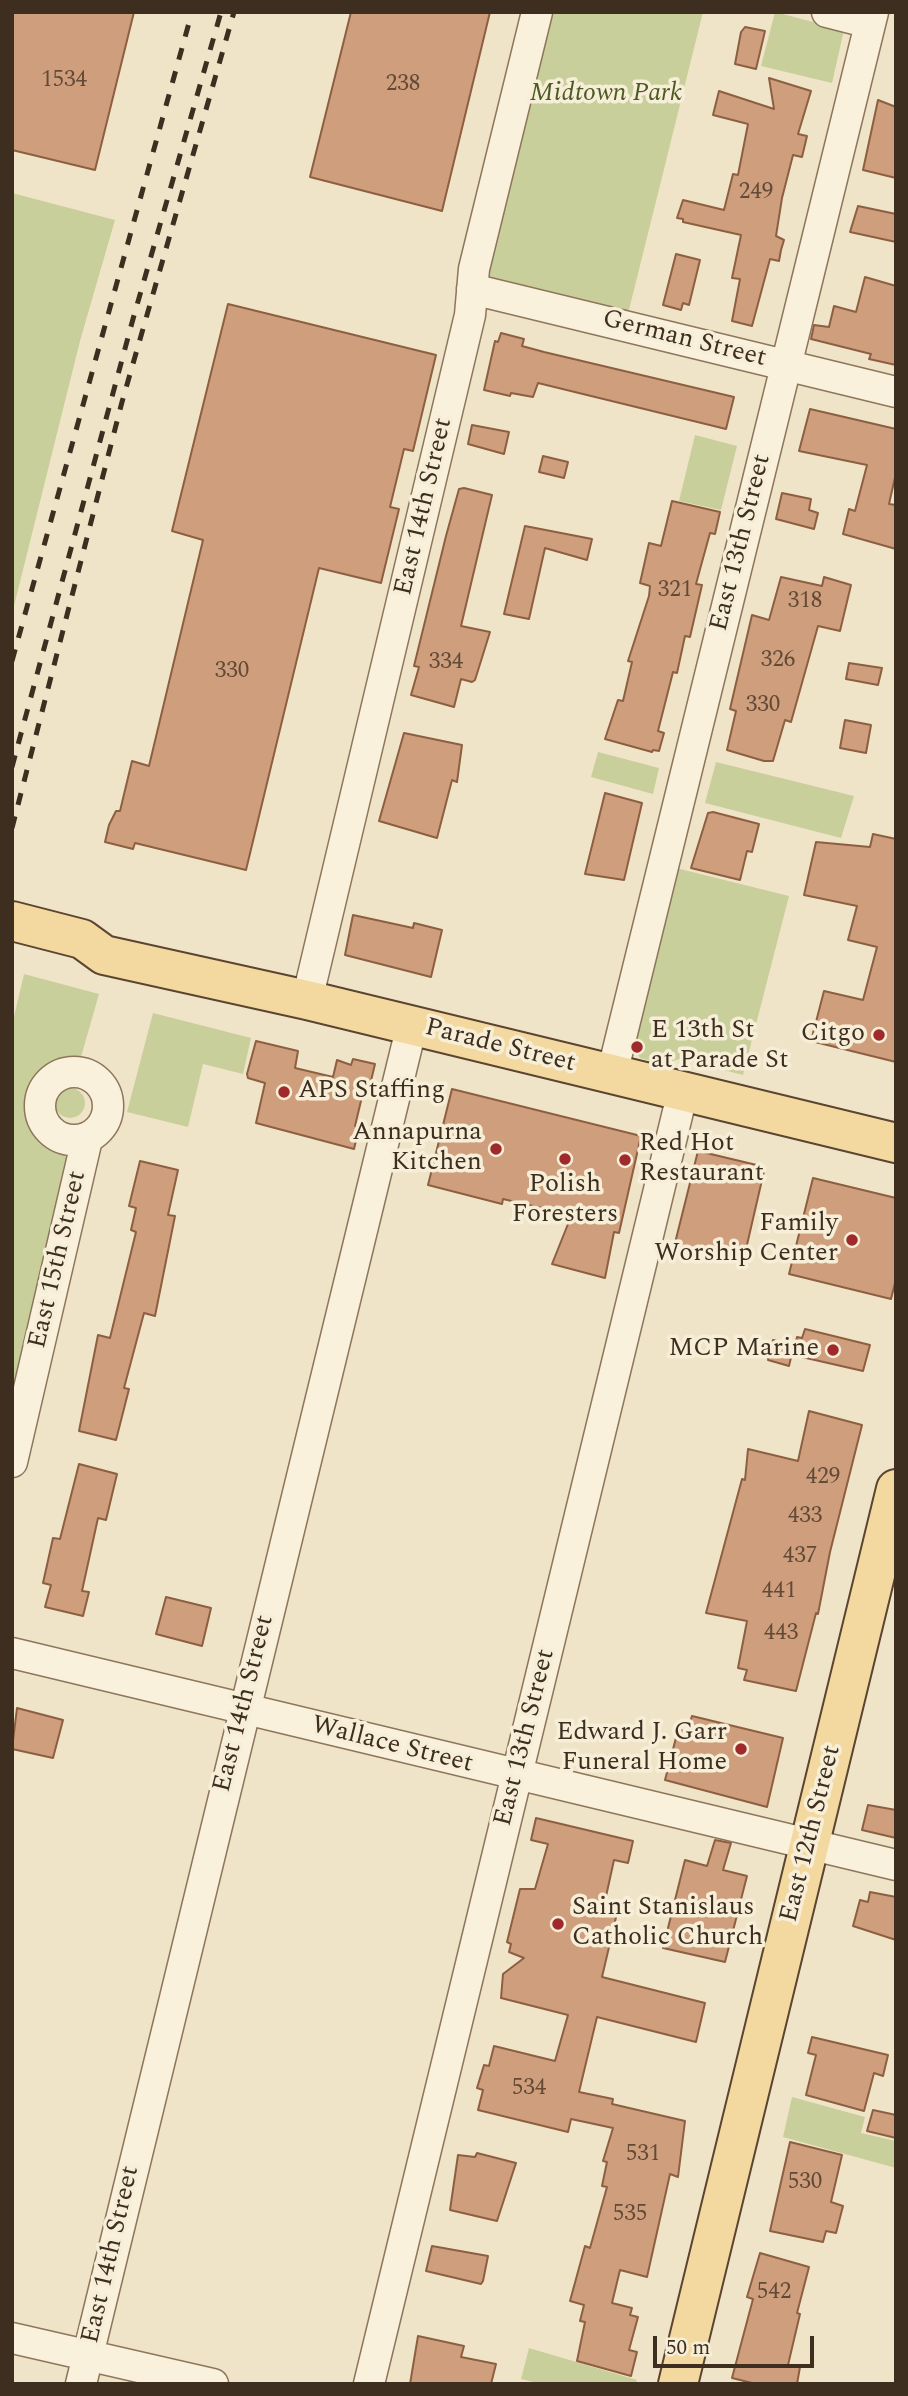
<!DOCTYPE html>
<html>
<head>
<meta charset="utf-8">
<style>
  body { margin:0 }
  #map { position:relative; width:908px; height:2396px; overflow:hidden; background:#f0e4c8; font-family:Spectral,serif }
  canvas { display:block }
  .frame { position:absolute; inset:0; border:14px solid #3d2e20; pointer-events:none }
  .scale { position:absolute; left:653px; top:2336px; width:161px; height:32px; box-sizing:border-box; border:4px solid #3d2e20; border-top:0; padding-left:9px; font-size:21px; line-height:24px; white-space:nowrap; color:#3d2e20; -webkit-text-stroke:5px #f7eed8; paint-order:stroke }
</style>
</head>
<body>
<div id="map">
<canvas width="908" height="2396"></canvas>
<div class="frame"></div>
<div class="scale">50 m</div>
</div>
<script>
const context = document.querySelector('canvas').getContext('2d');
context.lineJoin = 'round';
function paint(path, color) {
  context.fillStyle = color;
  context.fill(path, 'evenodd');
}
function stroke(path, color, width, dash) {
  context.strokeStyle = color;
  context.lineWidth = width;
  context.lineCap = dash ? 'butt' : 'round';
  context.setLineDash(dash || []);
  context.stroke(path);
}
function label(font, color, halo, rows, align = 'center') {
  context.font = font + ' Spectral,serif';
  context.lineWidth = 7;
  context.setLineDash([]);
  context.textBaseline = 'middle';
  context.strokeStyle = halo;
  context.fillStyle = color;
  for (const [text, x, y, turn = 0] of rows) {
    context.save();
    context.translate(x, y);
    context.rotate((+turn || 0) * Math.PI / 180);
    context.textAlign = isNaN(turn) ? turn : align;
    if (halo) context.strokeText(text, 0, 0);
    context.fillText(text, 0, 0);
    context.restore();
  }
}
const green = new Path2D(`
  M550,12H703L628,314L487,280Z
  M775,12L844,30L832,83L761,66Z
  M12,193L115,220L80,341L12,614Z
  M695,435L737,446L721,510L679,501Z
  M598,752L659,768L653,794L591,777Z
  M716,762L854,796L841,838L705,803Z
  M676,868L789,896L743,1075L680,1059L662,1064L640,1058L633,1047Z
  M24,974L99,994L81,1057C66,1059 51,1060 40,1071C24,1087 23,1121 39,1137C45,1143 56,1147 64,1151L69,1165L12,1412V1025Z
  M153,1013L251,1038L243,1074L203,1064L188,1127L127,1112Z
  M55 1103a15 15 0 1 1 30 0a15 15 0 1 1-30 0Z
  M792,2097L865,2117L861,2133L896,2141V2168L783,2137Z
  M529,2348L637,2380L636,2384H541L521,2379Z`);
const building = new Path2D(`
  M12,12H134L95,170L12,150Z
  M351,12H490L442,211L310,177Z
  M745,27L765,31L756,69L735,64L741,32Z
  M769,78L811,91L798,134L807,136L802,157L793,155L782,198L776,236L784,240L781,250L779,261L770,259L752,326L732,321L740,279L732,278L741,235L683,222V219L677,218L683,200L724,210L733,174L738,175L748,124L713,115L719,91L774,109Z
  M878,100L896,107V178L863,170Z
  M858,206L896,214V242L850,232Z
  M676,254L700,260L689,305L683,303L681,310L663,305Z
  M865,277L896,286V365L869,359L871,354L811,339L814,325L829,327L834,306L856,312Z
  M228,304L436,355L413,451L404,449L390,507L399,509L381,583L319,568L246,870L135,843L133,849L105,842L109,825L116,811H120L132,761L149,766L203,540L172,531Z
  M501,333L524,339L522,346L544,352L734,397L726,429L538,383L533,397L511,393L510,396L484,390L495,341L498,342Z
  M810,409L896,429V473L889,504L896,505V549L843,534L849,509L855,511L867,465L799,451Z
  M472,425L509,432L504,454L468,444Z
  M543,456L568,462L564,478L539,472Z
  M464,488L492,495L461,626L490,632L475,680L472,682L461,679L454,707L411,695L419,667L414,666L446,536L459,489Z
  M782,493L811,499L809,510L818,513L814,529L776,519Z
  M672,501L720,512L715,534L710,533L702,562L696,584L702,585L690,637L685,636L677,673L673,672L658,731L664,733L659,751L653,750L652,752L605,739L618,700L623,701L632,662L628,661L649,596L650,586L640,583L649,543L661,546Z
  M525,526L592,539L587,560L545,548L529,619L504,614Z
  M781,577L822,586L824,577L851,585L840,631L818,626L791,722L785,720L773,761H764L727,750L736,711L730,709L752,615L769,620Z
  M849,663L882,668L878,685L846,679Z
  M845,720L871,725L866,753L840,748Z
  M404,733L462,745L457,782L452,780L437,838L379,821Z
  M605,793L642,803L624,880L585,874Z
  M713,812L759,824L752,852L747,851L740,880L691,868L708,813Z
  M873,834L896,839V1062L811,1041L824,991L863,1000L877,947L848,940L857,906L804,895L816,842L870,847Z
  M353,915L413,928L414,923L442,930L431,977L345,955Z
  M256,1041L298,1051L295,1068L333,1077L337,1060L351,1065L353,1059L375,1064L370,1085L365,1084L355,1126L359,1128L354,1149L256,1123L265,1083L248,1078L247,1074Z
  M452,1089L641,1136L619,1233L614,1232L605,1278L552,1264L570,1219L557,1216L559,1212L503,1199L502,1204L428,1185Z
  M698,1151L765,1167L743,1262L674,1247Z
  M140,1161L178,1170L168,1215L175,1216L155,1316L144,1313L124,1388L129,1389L116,1440L79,1431L98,1335L110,1338L136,1232L131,1230L136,1208L129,1206Z
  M813,1178L896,1198V1279L891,1299L789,1274Z
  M805,1329L870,1345L863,1371L793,1355L797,1337L802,1338Z
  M773,1340L794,1345L789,1366L768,1360Z
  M809,1411L862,1425L830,1552L818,1614L816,1613L796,1691L744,1680L747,1670L738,1668L747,1621L706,1613L742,1479L745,1480L748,1449L798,1461Z
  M79,1464L117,1474L106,1520L98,1518L82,1591L89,1592L83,1616L45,1607L51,1585L43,1583L53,1538L60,1539Z
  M166,1597L211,1608L202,1646L156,1634Z
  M17,1708L63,1720L53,1758L12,1749Z
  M692,1716L783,1738L767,1807L665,1780L678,1730L687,1731Z
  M868,1805L896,1810V1838L862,1830Z
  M536,1818L633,1841L628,1863L614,1860L603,1910L617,1913L602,1977L705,2003L696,2042L597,2017L579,2092L613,2099L612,2104L685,2121L678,2177L670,2174L647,2277L620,2270L612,2303L632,2308L630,2315L638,2317L629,2350L637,2352L631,2376L577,2361L585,2322L580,2321L584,2305L570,2301L585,2246L590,2248L607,2187L602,2186L607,2162L603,2161L613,2128L571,2119L568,2132L478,2110L483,2090L477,2088L484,2065L489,2066L494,2046L555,2061L568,2015L501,1998L503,1974L524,1958L509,1952L511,1944L507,1942L520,1889H535L548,1844L531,1840Z
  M715,1840L731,1843L723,1870L747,1876L725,1962L663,1948L685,1860L707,1866Z
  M870,1892L896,1897V1940L853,1926L860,1900L868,1902Z
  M812,2037L888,2055L883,2076L874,2073L864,2111L806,2095L816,2055L808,2053Z
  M873,2110L896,2115V2138L867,2131Z
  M790,2142L842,2155L831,2202L843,2206L836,2233L826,2231L823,2242L770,2231Z
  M477,2153L516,2163L497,2221L450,2210L458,2155L475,2157Z
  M432,2246L488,2256L483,2281L481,2284L426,2271Z
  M760,2253L809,2267L797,2313L800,2314L788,2365L800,2367L797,2384H756L732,2378L753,2299L747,2297Z
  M418,2336L464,2346L461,2357L496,2364L491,2384H410Z`);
const minor = new Path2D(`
  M827,12L870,23
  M472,289L896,392
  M307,1000L470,315L474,269L537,12
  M40 1106a34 34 0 1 1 68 0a34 34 0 1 1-68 0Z
  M612,1074L873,12
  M12,1462L87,1139
  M12,1653L896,1865
  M12,2338L213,2384
  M81,2384L412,1025
  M369,2384L683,1091`);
const major = new Path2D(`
  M12,921L82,939L104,955L307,1000L896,1143
  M678,2384L896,1489`);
const rail = new Path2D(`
  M12,661L192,12
  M12,767L133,319L221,12
  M12,828L122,402L234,12`);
const markers = [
  [879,1035,7,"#9e2a2b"],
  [637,1047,7,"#9e2a2b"],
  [284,1092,7,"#9e2a2b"],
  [496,1149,7,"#9e2a2b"],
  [565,1159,7,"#9e2a2b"],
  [625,1160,7,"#9e2a2b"],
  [852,1240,7,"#9e2a2b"],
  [833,1350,7,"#9e2a2b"],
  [741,1749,7,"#9e2a2b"],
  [558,1924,7,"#9e2a2b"]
];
const numberNames = [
  ["1534",64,81],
  ["238",403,85],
  ["249",756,193],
  ["321",675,591],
  ["318",805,602],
  ["326",778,661],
  ["334",446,663],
  ["330",232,672],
  ["330",763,706],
  ["429",823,1478],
  ["433",805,1517],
  ["437",800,1557],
  ["441",779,1592],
  ["443",781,1634],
  ["534",529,2089],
  ["531",643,2155],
  ["530",805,2183],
  ["535",630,2215],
  ["542",774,2293]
];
const parkNames = [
  ["Midtown Park",606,95]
];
const streetNames = [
  ["German Street",684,340,14],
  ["East 14th Street",425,507,-77],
  ["East 13th Street",742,543,-76],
  ["Parade Street",500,1047,14],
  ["East 15th Street",59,1260,-77],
  ["East 14th Street",245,1704,-76],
  ["East 13th Street",526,1738,-76],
  ["Wallace Street",392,1746,14],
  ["East 12th Street",812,1834,-76],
  ["East 14th Street",112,2255,-77]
];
const poiNames = [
  ["E 13th St",651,1032,"left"],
  ["at Parade St",651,1062,"left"],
  ["Citgo",865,1035],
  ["APS Staffing",298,1092,"left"],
  ["Annapurna",482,1134],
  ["Kitchen",482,1164],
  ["Red Hot",639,1145,"left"],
  ["Restaurant",639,1175,"left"],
  ["Polish",565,1186,"center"],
  ["Foresters",565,1216,"center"],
  ["Family",838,1225],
  ["Worship Center",838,1255],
  ["MCP Marine",819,1350],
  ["Edward J. Garr",727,1734],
  ["Funeral Home",727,1764],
  ["Saint Stanislaus",572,1909,"left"],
  ["Catholic Church",572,1939,"left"]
];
paint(green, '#c9cf9b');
paint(building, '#cf9f7d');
stroke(building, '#8d5f41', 2);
stroke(minor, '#8d765c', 33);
stroke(major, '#5b4430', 42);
stroke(minor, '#faf1dc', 30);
stroke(major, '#f3d9a0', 38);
stroke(rail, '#3d2e20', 5, [12, 12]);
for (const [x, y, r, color] of markers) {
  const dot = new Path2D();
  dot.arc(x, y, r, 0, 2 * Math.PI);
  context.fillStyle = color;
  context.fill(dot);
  stroke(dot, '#f7eed8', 2.5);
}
label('23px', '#624a37', null, numberNames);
label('italic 26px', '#4d5a26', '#f7eed8', parkNames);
label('26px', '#3d2e20', '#f7eed8', streetNames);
label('26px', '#3d2e20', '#f7eed8', poiNames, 'right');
</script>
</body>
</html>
